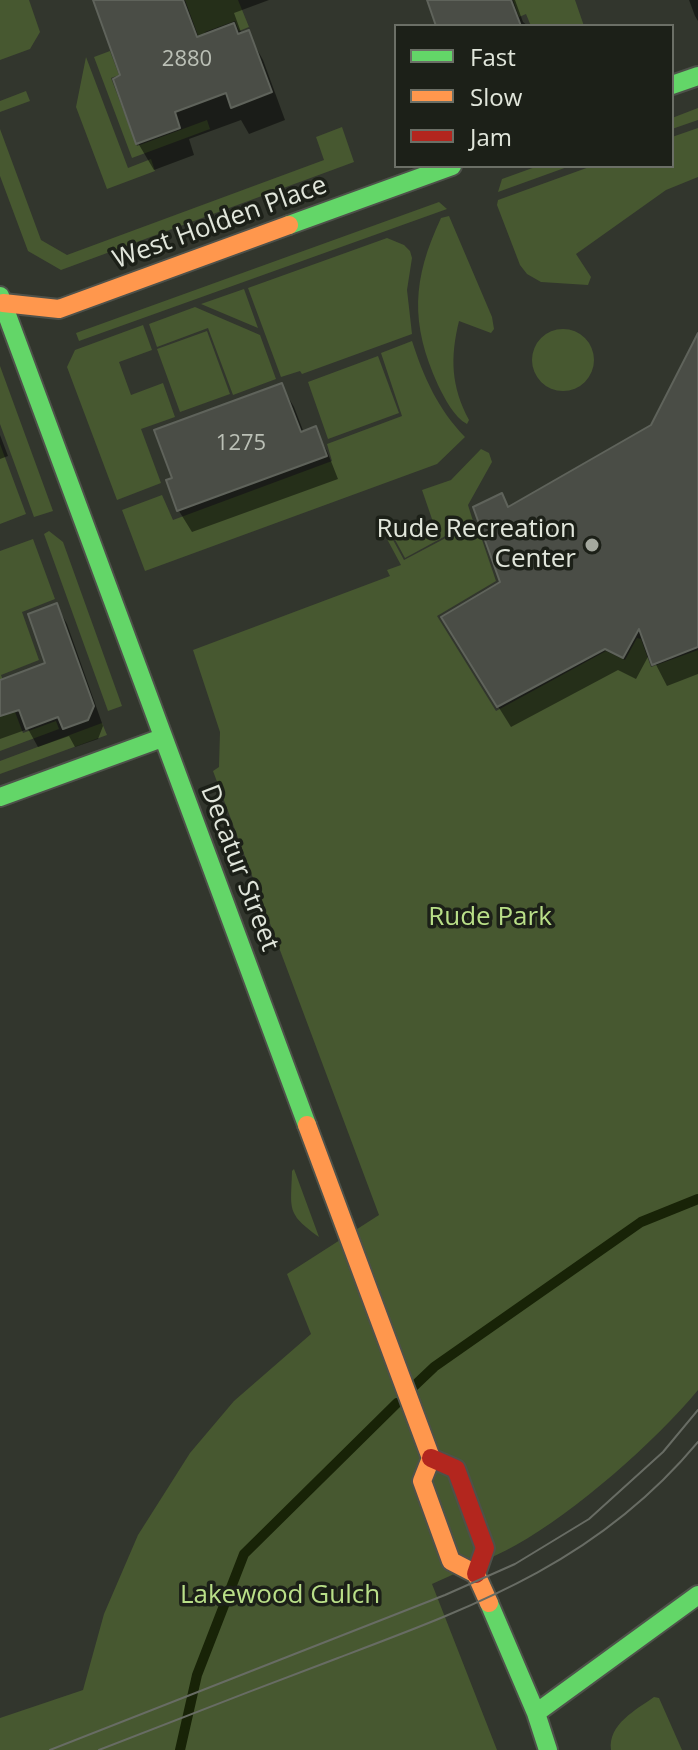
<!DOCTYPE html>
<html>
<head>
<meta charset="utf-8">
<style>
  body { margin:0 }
  #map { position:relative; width:698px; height:1750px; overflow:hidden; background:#32362d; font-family:"Open Sans",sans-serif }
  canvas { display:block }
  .legend { position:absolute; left:394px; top:24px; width:280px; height:144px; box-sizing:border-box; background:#1c2018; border:2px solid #6b6f66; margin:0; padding:10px 14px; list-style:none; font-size:24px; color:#e1e6db }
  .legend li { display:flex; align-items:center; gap:16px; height:40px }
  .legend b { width:40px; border:2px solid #6b6f66 }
</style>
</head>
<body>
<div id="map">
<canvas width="698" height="1750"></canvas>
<ul class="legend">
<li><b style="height:10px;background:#63d668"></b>Fast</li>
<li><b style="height:10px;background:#ff974d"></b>Slow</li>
<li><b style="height:10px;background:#b3261e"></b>Jam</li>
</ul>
</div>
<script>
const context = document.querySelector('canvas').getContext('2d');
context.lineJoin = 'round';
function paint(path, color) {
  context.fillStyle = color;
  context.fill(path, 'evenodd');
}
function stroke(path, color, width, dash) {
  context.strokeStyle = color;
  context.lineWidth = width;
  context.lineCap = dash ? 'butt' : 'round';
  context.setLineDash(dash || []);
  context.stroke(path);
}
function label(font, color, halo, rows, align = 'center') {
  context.font = font + ' "Open Sans",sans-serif';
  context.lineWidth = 7;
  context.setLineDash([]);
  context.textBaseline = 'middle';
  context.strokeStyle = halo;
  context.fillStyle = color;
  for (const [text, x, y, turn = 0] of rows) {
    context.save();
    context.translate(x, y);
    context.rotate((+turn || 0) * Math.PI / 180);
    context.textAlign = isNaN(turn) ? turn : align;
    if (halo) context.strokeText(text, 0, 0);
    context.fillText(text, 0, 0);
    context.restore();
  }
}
const green = new Path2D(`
  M0,0H29L40,32L30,49L0,60Z
  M185,0H238L249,27L239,31L235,21L205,32L207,38L200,41Z
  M513,0H575L584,26H531L526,14L519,17Z
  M110,51L119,75L111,78L137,146L207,120L210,129L132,158L94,57Z
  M86,57L128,168L151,159L155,171L107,189L76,107Z
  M26,91L30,101L0,112V101Z
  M698,108V120L672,129V118Z
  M342,127L354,162L61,270L28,251L0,176V129L41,240L67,255L324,160L316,137Z
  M698,128V177L666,190L576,254L591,277L588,285L541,282L527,274L520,265L497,205L498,200L592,166H672V137Z
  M538,166H570L498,192L502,179Z
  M439,202L447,209L79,341L76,333Z
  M449,216L492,317L494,329L491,333L459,321C450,358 451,386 469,420L467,424C454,417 445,399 438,385C410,323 412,280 441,218Z
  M387,238L404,245L410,251L412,258L407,290L412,334L302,374L300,371L281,377L248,288Z
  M244,289L258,328L201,304Z
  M195,307L260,335L276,379L233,395L208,328L157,347L149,324Z
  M143,325L152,350L119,362L131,395L163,383L175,417L141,429L161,483L117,500L67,367L75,350Z
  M532 360a31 31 0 1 1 62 0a31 31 0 1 1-62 0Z
  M207,331L230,394L180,412L157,349Z
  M412,341C424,378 438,409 465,437L437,464L145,571L122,510L162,495L173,520L332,461L327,444L402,416L381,353Z
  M378,356L399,413L328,439L308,382Z
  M0,366L53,511L34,517L0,424Z
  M0,444L26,514L0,524Z
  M481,449L489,453L492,462L468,505L473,521L405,558L393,536L433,522L422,490L451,480Z
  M476,522L496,581L437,616L496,711L606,651L625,660L637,638L641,639L651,667L698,650V1390C655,1442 575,1512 516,1545C489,1560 460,1571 432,1584L497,1750H0V1718L83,1690L104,1614L138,1535L190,1453L234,1401L311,1334L287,1274L379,1215L213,771L219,767L220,732L193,650L390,576L387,570L401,565L387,539L392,538L404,560Z
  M49,531L63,542L122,706L108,711L44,534Z
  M33,539L55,599L22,612L39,660L1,675L23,733L56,721L59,729L0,751V551Z
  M102,723L107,735L0,774V761Z
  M294,1169L319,1237C286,1213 291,1210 292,1171Z
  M654,1697L659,1698L682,1750H611C608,1724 636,1710 654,1697Z`);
const shadow = new Path2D(`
  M95,0H269L234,13L242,35L248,33L263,60L285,120L249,134L241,120L189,139L194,155L154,170L138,143L123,76Z
  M429,0H515L523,22L528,26H438Z
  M689,0H698V21L695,16Z
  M698,338V674L667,686L650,653L636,679L618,670L511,727L456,639L502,583V496L509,509L653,426Z
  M281,385L294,407L304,433L315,429L327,451L338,479L192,532L179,511L168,481Z
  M0,435L8,456L0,459Z
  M57,606L67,624L103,726L98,739L75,747L69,736L38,747L28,729L0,739V693L48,664Z`);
const stream = new Path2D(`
  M414,1386L434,1367L641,1222L698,1199
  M180,1750L197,1675L244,1554L397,1403`);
const building = new Path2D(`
  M93,0H183L197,37L234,23L238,34L249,30L272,92L231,108L226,93L175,112L180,128L136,144L113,79L120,75Z
  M427,0H511L521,26H436Z
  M698,333V647L652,665L639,629L623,658L605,649L497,707L441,617L500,582L473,507L502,493L508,507L651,425Z
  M282,383L301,432L316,426L327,456L177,511L166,480L172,478L154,430Z
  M57,603L94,706L88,720L63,729L58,717L26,729L19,710L0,716V680L45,663L28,614Z`);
const fast = new Path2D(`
  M672,85L698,76
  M289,225L452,166
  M0,296L307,1125
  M0,797L162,738
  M489,1603L536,1713L548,1750
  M536,1713L698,1595`);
const slow = new Path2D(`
  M3,303L59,309L289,225
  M307,1125L431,1458L422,1481L451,1561L476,1574L489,1603`);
const jam = new Path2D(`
  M431,1458L456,1469L485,1548L476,1574`);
const tram = new Path2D(`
  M50,1750L445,1595L515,1564L589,1519L663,1452L698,1410
  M99,1750C179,1719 258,1688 338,1658C478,1605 599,1561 698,1442`);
const markers = [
  [592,545,8,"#a4a89e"]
];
const numberNames = [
  ["2880",187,60],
  ["1275",241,444]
];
const streetNames = [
  ["West Holden Place",220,223,-20],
  ["Decatur Street",239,868,69]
];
const poiNames = [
  ["Rude Recreation",576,530],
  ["Center",576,560]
];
const parkNames = [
  ["Rude Park",490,918],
  ["Lakewood Gulch",280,1596]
];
paint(green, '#475830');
paint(shadow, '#0007');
stroke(stream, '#182307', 10);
paint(building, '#4a4d46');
stroke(building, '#5f635b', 2);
stroke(fast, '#4e514a', 22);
stroke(slow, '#4e514a', 22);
stroke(jam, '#4e514a', 22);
stroke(fast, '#63d668', 18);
stroke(slow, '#ff974d', 18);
stroke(jam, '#b3261e', 18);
stroke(tram, '#686c64', 2);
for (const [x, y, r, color] of markers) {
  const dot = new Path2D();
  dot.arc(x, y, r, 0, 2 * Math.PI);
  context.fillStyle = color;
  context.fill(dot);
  stroke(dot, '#1c2018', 3);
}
label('22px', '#bbc0b6', null, numberNames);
label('26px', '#e1e6db', '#1c2018', streetNames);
label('26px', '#e1e6db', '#1c2018', poiNames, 'right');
label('26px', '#b9df88', '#1c2018', parkNames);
</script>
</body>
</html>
